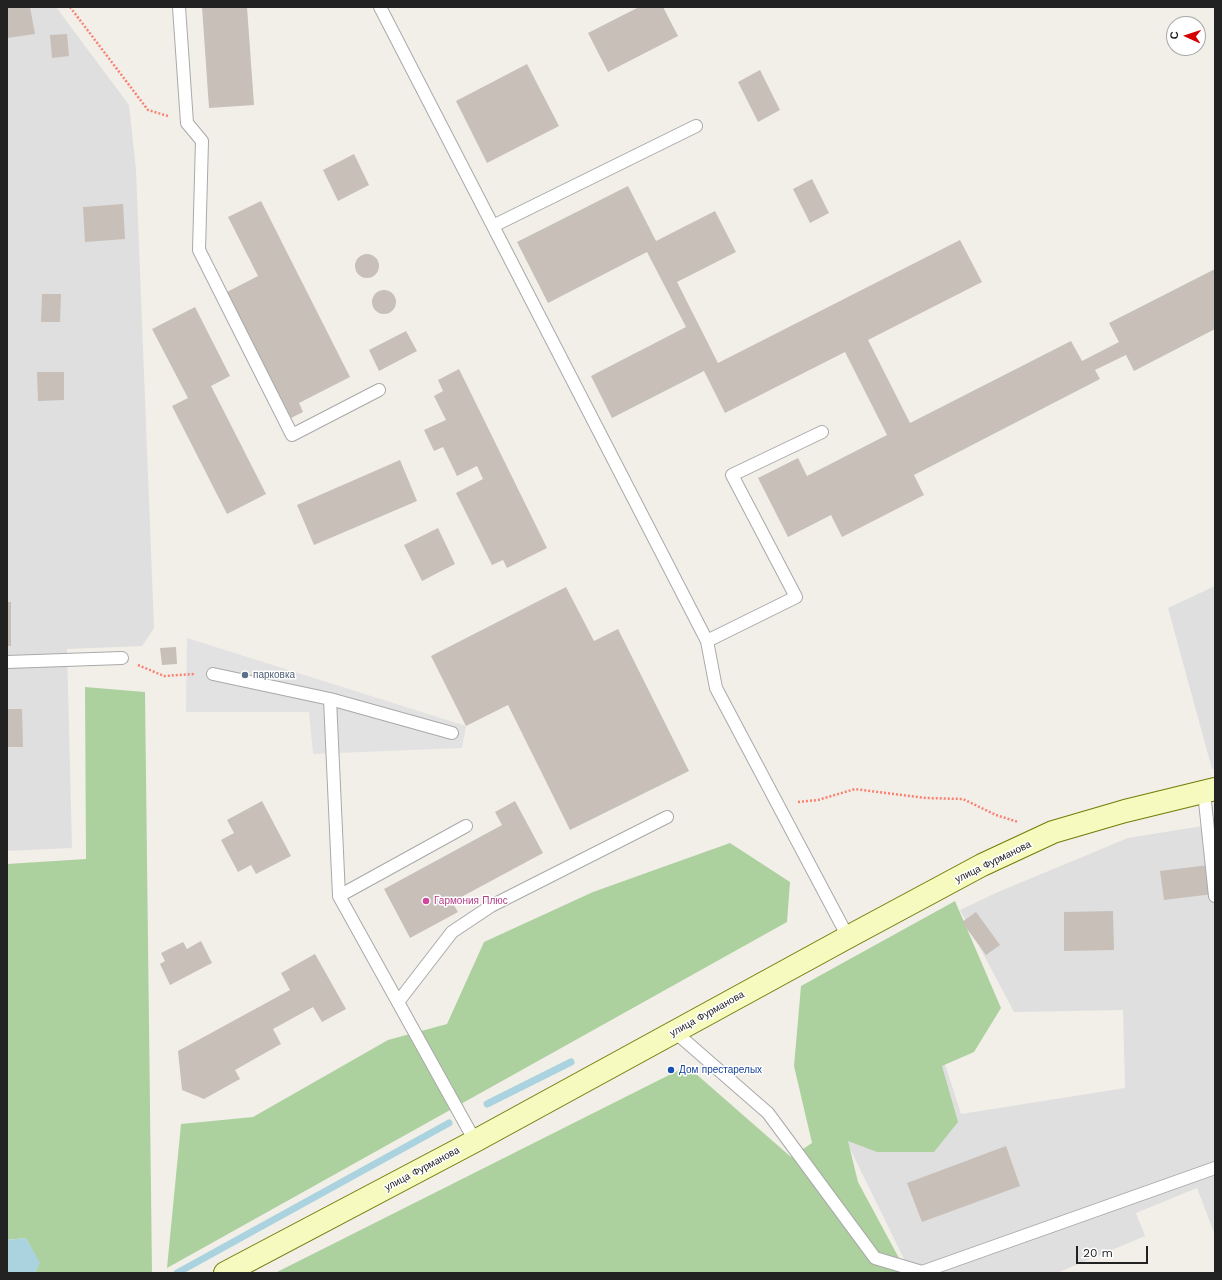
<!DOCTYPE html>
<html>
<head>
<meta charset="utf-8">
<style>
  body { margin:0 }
  #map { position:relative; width:1222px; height:1280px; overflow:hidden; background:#f2efe9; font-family:"Work Sans",sans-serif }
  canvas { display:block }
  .frame { position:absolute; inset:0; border:8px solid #222; pointer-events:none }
  .north { position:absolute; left:1166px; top:16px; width:40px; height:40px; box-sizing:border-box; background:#fff; border:1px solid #a7a7a7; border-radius:50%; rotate:273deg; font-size:11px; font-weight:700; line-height:16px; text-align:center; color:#222 }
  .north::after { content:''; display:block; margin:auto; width:14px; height:18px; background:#d40000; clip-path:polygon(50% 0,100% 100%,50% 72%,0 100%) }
  .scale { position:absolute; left:1076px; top:1246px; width:72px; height:18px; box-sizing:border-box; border:2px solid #222; border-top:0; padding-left:5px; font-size:12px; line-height:14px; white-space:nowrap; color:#222; -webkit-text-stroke:3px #fff; paint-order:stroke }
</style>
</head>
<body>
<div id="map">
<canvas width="1222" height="1280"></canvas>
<div class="frame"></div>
<div class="north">С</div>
<div class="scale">20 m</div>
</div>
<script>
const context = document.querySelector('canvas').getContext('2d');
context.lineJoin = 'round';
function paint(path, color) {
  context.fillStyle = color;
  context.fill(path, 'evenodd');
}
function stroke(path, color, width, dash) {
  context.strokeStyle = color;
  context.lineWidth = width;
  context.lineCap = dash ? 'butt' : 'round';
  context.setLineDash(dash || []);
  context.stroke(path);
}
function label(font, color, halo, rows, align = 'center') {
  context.font = font + ' "Work Sans",sans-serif';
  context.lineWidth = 3;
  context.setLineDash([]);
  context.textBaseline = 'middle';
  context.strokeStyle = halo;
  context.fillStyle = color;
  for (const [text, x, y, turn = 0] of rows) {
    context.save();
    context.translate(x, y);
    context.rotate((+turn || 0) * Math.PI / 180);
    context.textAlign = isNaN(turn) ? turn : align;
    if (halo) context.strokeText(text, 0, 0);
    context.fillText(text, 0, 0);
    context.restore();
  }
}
const residential = new Path2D(`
  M7,7H56L129,105L136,170L154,628L142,646L67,649L72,848L7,851Z
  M1215,586V769H1212L1168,608Z
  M1215,824V1235L1197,1188L1136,1213L1145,1236L1057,1273H909L906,1263L833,1114L944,1061L961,1114L1125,1088L1123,1010L1014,1012L960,910L998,892L1128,838Z`);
const forest = new Path2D(`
  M85,687L145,692L152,1273H35L39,1263L26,1238L7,1240V864L86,859Z
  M730,843L790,882L787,922L167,1268L181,1124L253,1117L388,1040L447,1024L484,942L593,892Z
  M955,901L1001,1008L974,1052L942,1066L958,1122L934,1152H877L848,1141L858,1182L907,1273H275L687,1066L791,1157L812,1143L794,1066L801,986Z`);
const parking = new Path2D(`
  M187,638L466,726L462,748L313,754L309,712H186Z`);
const water = new Path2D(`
  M26,1238L40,1263L35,1273H7V1240Z`);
const stream = new Path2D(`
  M487,1104L571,1062
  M177,1273L449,1123`);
const building = new Path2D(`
  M7,7H30L35,34L7,38Z
  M202,7H247L254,105L209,108Z
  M639,7H663L678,36L608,72L588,33Z
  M67,34L69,56L52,58L50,35Z
  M527,64L559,126L487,163L456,101Z
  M760,70L780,110L758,122L738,82Z
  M354,154L369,185L338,201L323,170Z
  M812,179L829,213L810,223L793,189Z
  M628,186L656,241L715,211L736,252L677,282L718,363L960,240L982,282L868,340L910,423L1071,341L1082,361L1119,342L1109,323L1215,269V329L1134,371L1126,355L1095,370L1100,379L914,475L924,495L842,537L831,515L788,537L758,478L798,458L807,476L887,435L845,352L725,413L704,371L612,418L591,376L686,327L647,252L548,303L517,242Z
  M261,201L350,377L299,403L303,412L291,418L227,292L258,276L228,217Z
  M123,204L125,239L85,242L83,207Z
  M355 266a12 12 0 1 1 24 0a12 12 0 1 1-24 0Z
  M372 302a12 12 0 1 1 24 0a12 12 0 1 1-24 0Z
  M42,294H61L60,322H41Z
  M195,307L230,376L211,386L266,494L227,514L172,406L188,398L152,329Z
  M406,331L417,351L379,371L369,350Z
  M459,369L547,548L507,568L503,560L492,565L456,493L483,479L477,466L457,476L443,447L434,451L424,430L446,420L434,396L443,391L438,380Z
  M37,372H64V400L38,401Z
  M400,460L417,501L314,545L297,505Z
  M438,528L455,564L422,581L404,545Z
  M566,587L594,641L618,629L689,771L570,830L508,705L466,726L431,656Z
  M7,602H11V646H7Z
  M176,647L177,664L162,665L160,648Z
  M7,709H22L23,747H7Z
  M262,801L291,856L256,874L251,865L238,872L221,840L234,833L227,820Z
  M515,801L543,853L452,902L458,912L410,938L384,889L502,825L495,812Z
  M1209,865L1213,894L1164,900L1160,871Z
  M1113,911L1114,950L1064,951V912Z
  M976,912L1000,945L986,955L962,922Z
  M201,941L212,963L170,985L160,964L165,961L161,953L183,942L187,949Z
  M315,954L346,1009L322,1022L313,1007L273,1029L281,1044L235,1070L240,1079L204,1099L182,1090L178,1051L290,990L281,973Z
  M1006,1146L1020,1186L922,1222L907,1183Z`);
const path = new Path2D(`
  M70,7L148,110L168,116
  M138,665L164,676L195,674
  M798,802L818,800L855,789L926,798L963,799L996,815L1018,822`);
const service = new Path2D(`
  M179,7L187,123L202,141L199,250L292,435L379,390
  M380,7L707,641L796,597L732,475L822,432
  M493,226L696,126
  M707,641L716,688L848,937
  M7,662L122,658
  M213,674L330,699L339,896
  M330,699L452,733
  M1204,792L1215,896
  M466,826L339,896L475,1141
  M398,1002L452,932L491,906L667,817
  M675,1032L768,1113L875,1258L922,1272L1215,1168`);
const secondary = new Path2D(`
  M225,1273L475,1141L848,937L982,865L1053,832L1125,811L1215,789`);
const markers = [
  [245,675,4,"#5c6f8a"],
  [426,901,4,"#d1479c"],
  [671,1070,4,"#1a4fb4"]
];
const serviceNames = [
  ["парковка",253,675]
];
const streetNames = [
  ["улица Фурманова",993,862,-26],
  ["улица Фурманова",707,1014,-29],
  ["улица Фурманова",422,1169,-28]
];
const hotelNames = [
  ["Гармония Плюс",434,901]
];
const transitNames = [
  ["Дом престарелых",679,1070]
];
paint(residential, '#e0dfdf');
paint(forest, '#add19e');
paint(parking, '#e2e2e2');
paint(water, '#aad3df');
stroke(stream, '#aad3df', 7);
paint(building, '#c7bfb8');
stroke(service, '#a9a9a9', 14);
stroke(secondary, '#707d05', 24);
stroke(path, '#fa8072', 2.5, [2, 2]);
stroke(service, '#fff', 12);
stroke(secondary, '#f7fabf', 22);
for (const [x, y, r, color] of markers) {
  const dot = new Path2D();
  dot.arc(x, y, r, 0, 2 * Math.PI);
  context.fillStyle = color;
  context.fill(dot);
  stroke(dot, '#fff', 1.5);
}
label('10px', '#4e5e75', '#fff', serviceNames, 'left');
label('10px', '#222', '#fff', streetNames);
label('10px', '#b23c85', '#fff', hotelNames, 'left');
label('10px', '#164399', '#fff', transitNames, 'left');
</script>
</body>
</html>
